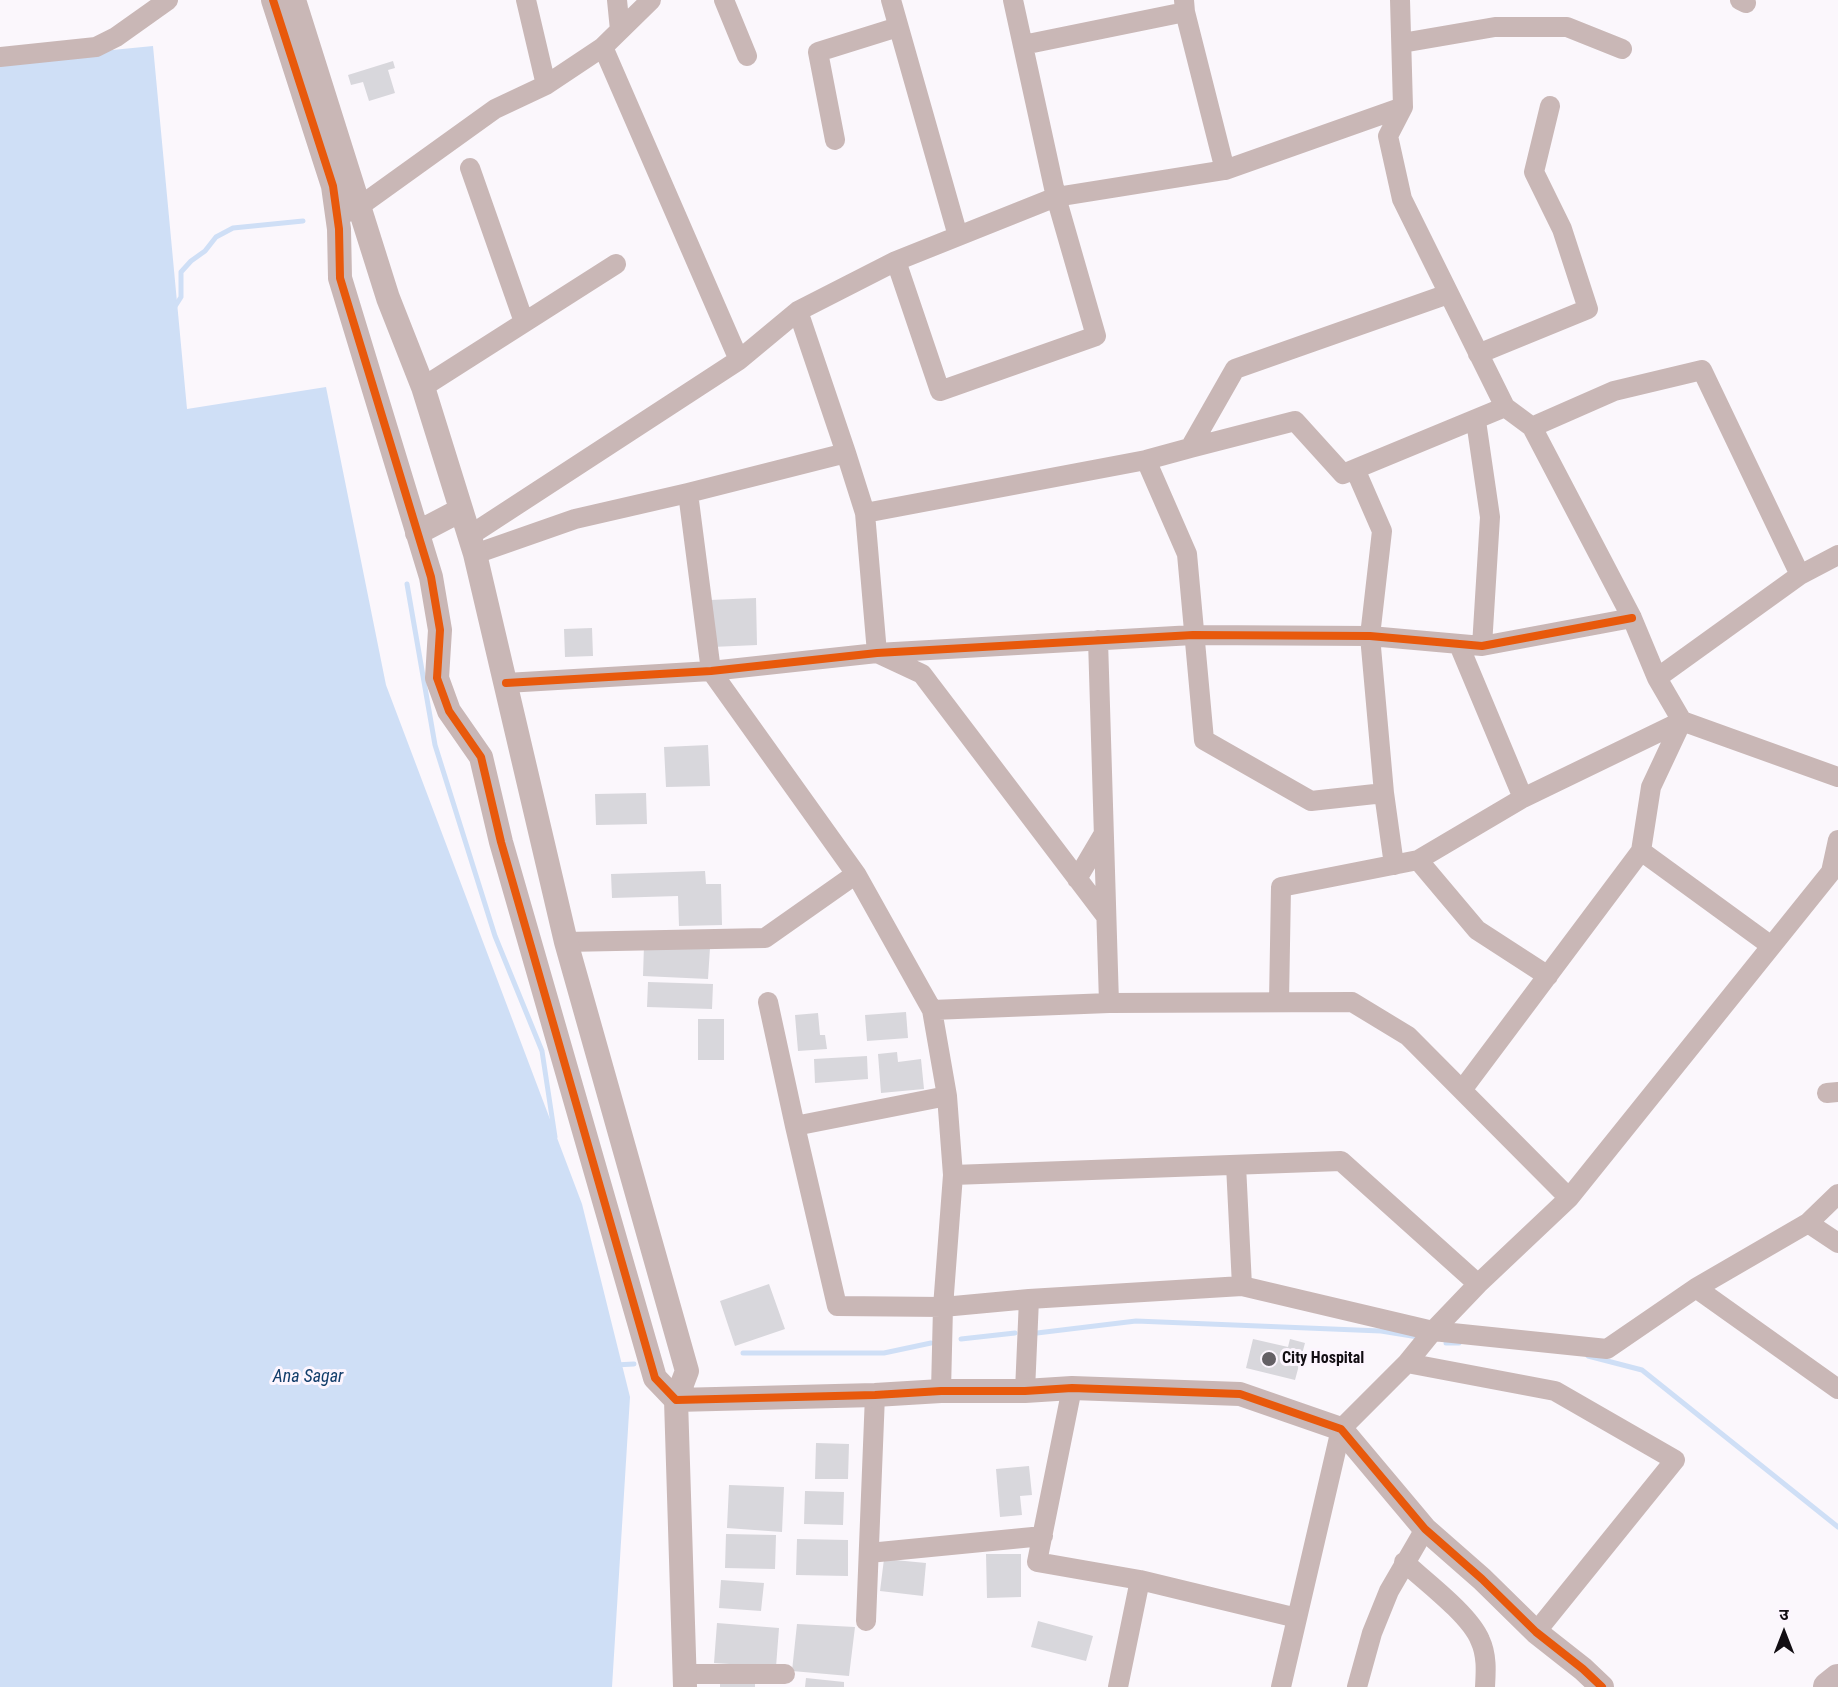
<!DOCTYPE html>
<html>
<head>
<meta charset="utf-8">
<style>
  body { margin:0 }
  #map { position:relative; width:1838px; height:1687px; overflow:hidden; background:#fbf7fc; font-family:"Roboto Condensed","Noto Sans Devanagari",sans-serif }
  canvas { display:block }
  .north { position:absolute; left:1754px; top:1603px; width:60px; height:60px; -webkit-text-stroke:4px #fcf5fe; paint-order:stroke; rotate:0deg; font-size:16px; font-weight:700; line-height:24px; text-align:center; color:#120e13 }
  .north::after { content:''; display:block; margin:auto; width:21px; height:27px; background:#120e13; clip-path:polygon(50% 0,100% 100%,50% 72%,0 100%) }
</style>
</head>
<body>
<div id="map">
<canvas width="1838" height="1687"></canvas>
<div class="north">उ</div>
</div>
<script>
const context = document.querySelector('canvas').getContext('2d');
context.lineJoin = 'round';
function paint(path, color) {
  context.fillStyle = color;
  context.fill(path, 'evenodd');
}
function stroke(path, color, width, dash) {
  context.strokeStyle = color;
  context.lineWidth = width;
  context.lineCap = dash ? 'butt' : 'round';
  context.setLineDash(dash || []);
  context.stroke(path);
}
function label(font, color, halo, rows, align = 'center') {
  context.font = font + ' "Roboto Condensed",sans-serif';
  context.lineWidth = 6;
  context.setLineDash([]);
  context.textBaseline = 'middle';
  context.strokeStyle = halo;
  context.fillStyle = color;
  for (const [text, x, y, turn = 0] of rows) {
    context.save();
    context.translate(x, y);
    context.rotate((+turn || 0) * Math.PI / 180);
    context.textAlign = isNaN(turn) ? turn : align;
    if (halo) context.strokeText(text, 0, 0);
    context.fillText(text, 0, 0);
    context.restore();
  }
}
const water = new Path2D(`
  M153,46L187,409L326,387L386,685L582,1204L630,1397L612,1687H0V61Z`);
const stream = new Path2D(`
  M174,308L181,297V272L191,261L205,251L216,237L233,228L303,221
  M407,584L435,745L495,936L542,1051L555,1137
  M1037,1333L1136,1321L1381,1331L1418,1337
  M961,1339L1015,1333
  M1446,1343H1459
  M743,1353H884L931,1343
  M1588,1356L1642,1370L1838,1527
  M615,1365L634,1364`);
const building = new Path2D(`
  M393,61L395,68L388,70L395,93L369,101L363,82L351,85L348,75Z
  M756,598L757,645L712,647L710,600Z
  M592,628L593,656L565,657L564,629Z
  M708,745L710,786L666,787L664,747Z
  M646,793L647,824L596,825L595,794Z
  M705,871L706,884H721L722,925L679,926L678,896L612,898L611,874Z
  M644,945L710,948L708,979L643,976Z
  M648,982L713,984L712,1009L647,1007Z
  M906,1012L908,1038L867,1041L865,1015Z
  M818,1013L820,1035H825L827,1049L798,1051L795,1015Z
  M698,1019H724V1060H698Z
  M897,1052L898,1062L921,1059L924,1089L881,1093L878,1054Z
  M867,1056L868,1079L815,1083L814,1059Z
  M769,1284L785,1329L735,1346L720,1301Z
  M1253,1339L1288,1347L1290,1339L1305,1343L1295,1380L1246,1368Z
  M816,1443L849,1444L848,1479H815Z
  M1029,1466L1032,1495L1020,1496L1022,1515L1000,1517L996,1469Z
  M729,1485L784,1487L782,1532L727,1528Z
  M805,1491L844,1492L843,1525L804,1524Z
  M726,1534L776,1535L775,1569L725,1568Z
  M797,1539L848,1540V1576L796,1575Z
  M986,1554H1021V1597L987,1598Z
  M884,1559L926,1563L923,1596L880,1591Z
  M721,1580L764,1583L761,1611L719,1608Z
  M1038,1621L1093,1636L1086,1661L1031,1647Z
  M717,1623L779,1628L776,1667L714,1663Z
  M797,1624L855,1627L849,1676L792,1671Z
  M806,1678L844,1682V1687H805Z
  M720,1682L755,1683V1687H720Z`);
const minor = new Path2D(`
  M526,0L546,85
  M617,0L620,30
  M724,0L747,56
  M891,0L958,236
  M1184,0L1185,12L1225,170
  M1400,0L1403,107L1388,136L1402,199L1505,407L1532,427L1632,618L1657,678L1682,721L1838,777
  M1740,0L1746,3
  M1402,43L1495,27H1567L1622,49
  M1023,45L1185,12
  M603,47L739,360
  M0,57L96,47L116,37L168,0
  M835,140L818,52L898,27
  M470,168L524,322
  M348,212L360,206L495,109L546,85L603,47L651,0
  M896,261L940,391L1096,336L1056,197L1013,0
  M798,311L846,453L865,513L877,653L922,674L1105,915
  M1478,354L1588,309L1562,229L1534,172L1550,106
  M423,387L616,264
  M1476,421L1490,517L1482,646
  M1532,427L1614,391L1702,370L1800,575
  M1190,448L1295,421L1343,474L1505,407
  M1146,460L1187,554L1204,740L1311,801L1384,793
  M1355,469L1382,531L1370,636L1384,793L1394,865
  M688,493L711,671L856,874L932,1010L947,1096L953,1175L943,1307L941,1391
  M865,513L1146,460L1190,448L1235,369L1448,294
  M469,536L739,360L798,311L896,261L1056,197L1225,170L1403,107
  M475,554L575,519L688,493L846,453
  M1098,640L1109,1003
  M1459,645L1523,798
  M1657,678L1800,575L1838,555
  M506,683L711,671L877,653L1193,635L1370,636L1482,646L1632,618
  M1641,851L1651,787L1682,721
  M1418,860L1477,930L1548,976
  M1077,879L1103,835
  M566,942L765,938L856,874
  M768,1002L795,1126L837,1306L943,1307L1029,1299L1242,1286L1433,1331L1607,1349L1696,1288L1808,1223L1838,1194
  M1279,1002L1281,887L1418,860L1523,798L1682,721
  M932,1010L1109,1003L1352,1002L1408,1036L1569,1198
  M1462,1090L1641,851L1770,945
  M1827,1093L1838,1092
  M795,1126L947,1096
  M1236,1165L1242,1286
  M953,1175L1341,1161L1478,1284
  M1808,1223L1838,1243
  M1696,1288L1838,1389
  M1407,1363L1555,1391L1675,1460L1536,1632
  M1072,1388L1037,1562L1140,1580L1118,1687
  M1025,1391L1029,1299
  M869,1553L1043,1536
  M1404,1562C1425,1581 1470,1615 1480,1640C1487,1655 1486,1671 1485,1687
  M1140,1580L1297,1618
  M866,1621L875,1395
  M686,1674H785
  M1281,1687L1341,1429L1407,1363L1433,1331L1478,1284L1569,1198L1831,872L1838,840
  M1357,1687L1372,1633L1389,1591L1425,1529`);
const tertiary = new Path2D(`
  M273,0L333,186L339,229L340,278L431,577L440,630L437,678L449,711L481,757L501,842L655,1378L676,1400L875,1395L941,1391H1025L1072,1388L1240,1394L1341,1429L1425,1529L1482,1579L1536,1632L1583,1669L1602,1687
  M294,0L388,298L423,387L475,554L566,942L687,1371L676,1400L685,1687
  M417,533L461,510`);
const primary = new Path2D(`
  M1828,1687L1838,1679`);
const cycleway = new Path2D(`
  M273,0L333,186L339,229L340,278L431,577L440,630L437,678L449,711L481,757L501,842L655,1378L676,1400L875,1395L941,1391H1025L1072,1388L1240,1394L1341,1429L1425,1529L1482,1579L1536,1632L1583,1669L1602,1687
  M506,683L711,671L877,653L1193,635L1370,636L1482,646L1632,618`);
const markers = [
  [1269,1359,8,"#646065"]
];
const poiNames = [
  ["City Hospital",1282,1359]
];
const waterNames = [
  ["Ana Sagar",308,1377]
];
paint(water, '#cfdff6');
stroke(stream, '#cfdff6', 5);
paint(building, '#d8d7dc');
stroke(minor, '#c9b7b6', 20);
stroke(tertiary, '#c9b7b6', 24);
stroke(primary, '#c9b7b8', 30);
stroke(cycleway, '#e8590c', 8);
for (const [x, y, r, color] of markers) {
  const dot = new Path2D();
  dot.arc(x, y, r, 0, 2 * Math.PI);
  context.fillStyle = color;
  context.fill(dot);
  stroke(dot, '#fcf5fe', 2);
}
label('bold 16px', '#120e13', '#fcf5fe', poiNames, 'left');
label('italic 18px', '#123e6b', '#fcf5fe', waterNames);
</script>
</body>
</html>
